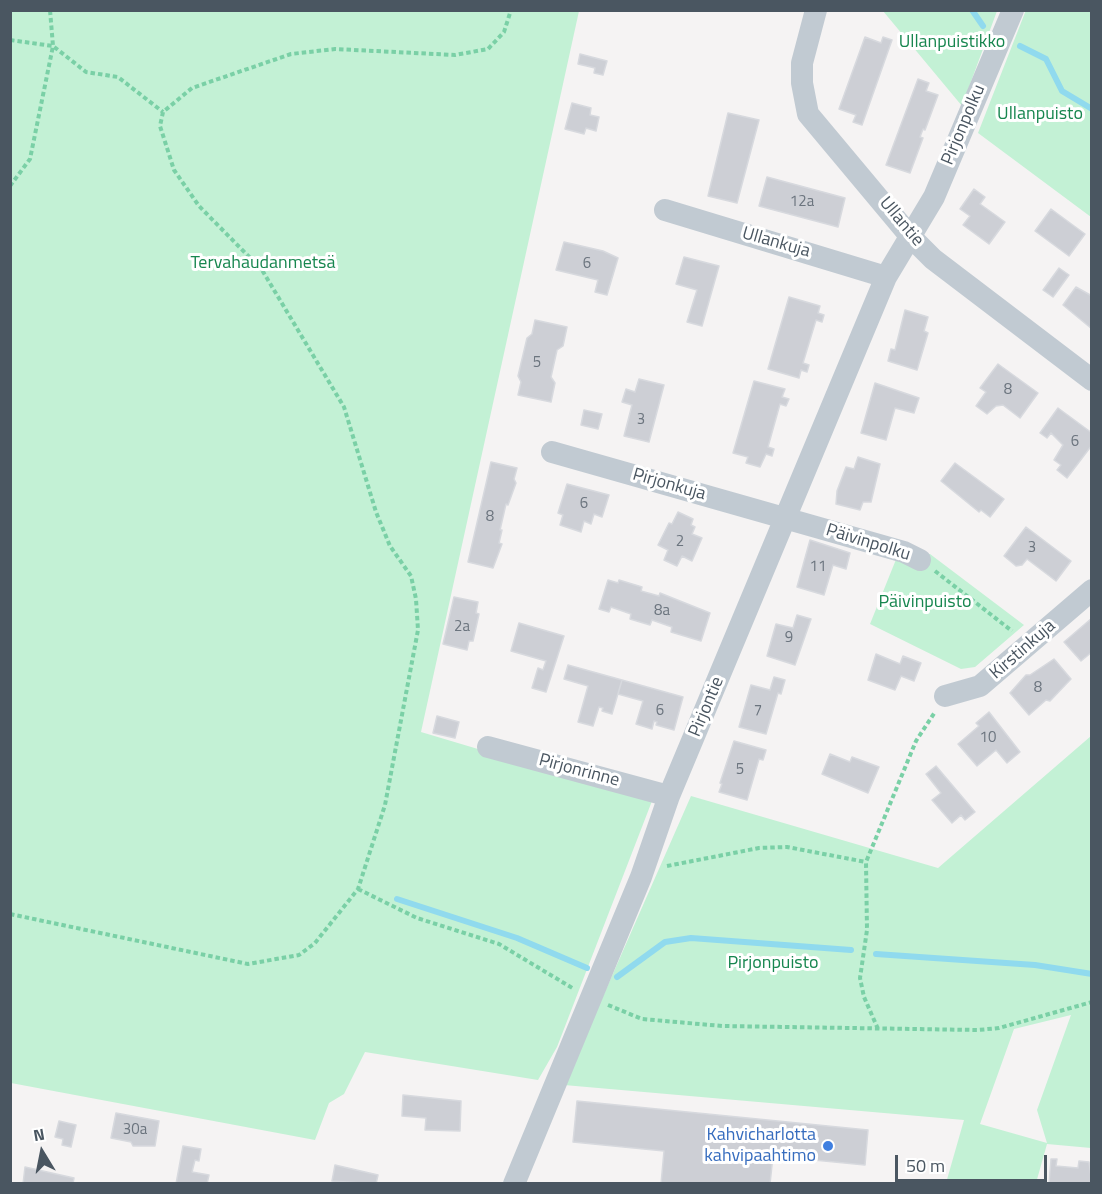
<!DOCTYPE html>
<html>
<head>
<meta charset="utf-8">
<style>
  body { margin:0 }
  #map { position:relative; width:1102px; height:1194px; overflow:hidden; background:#f5f3f3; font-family:"Titillium Web",sans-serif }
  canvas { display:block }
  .frame { position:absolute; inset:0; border:12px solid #4a5661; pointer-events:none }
  .north { position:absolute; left:12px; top:1122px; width:60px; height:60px; -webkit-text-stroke:4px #fff; paint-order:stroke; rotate:350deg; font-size:16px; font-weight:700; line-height:24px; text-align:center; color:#4a5661 }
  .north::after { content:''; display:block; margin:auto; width:21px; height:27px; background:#4a5661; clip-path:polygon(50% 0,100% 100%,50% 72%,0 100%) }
  .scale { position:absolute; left:895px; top:1155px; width:152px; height:27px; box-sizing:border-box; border:3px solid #4a5661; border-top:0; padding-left:8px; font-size:18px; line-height:21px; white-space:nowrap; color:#4a5661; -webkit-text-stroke:4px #fff; paint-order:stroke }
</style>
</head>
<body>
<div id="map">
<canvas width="1102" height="1194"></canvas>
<div class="frame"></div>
<div class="north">N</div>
<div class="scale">50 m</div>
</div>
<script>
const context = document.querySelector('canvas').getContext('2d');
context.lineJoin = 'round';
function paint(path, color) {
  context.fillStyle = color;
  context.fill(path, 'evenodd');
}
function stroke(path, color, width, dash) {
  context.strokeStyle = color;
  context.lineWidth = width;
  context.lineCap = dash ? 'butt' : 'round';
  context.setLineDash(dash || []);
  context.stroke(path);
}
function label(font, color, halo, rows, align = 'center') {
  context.font = font + ' "Titillium Web",sans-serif';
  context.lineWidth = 6;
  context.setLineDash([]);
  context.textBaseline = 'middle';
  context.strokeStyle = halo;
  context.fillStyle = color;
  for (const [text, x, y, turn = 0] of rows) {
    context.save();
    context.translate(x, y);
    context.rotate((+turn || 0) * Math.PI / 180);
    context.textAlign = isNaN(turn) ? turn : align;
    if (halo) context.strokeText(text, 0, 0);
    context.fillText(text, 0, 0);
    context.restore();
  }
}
const green = new Path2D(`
  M1026,10L1091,11V217L978,133Z
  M10,11H579L421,732L652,801L557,1047L538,1080L365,1052L344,1094L329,1103L315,1140L11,1083Z
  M883,11H997L962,106Z
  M930,554L1024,625L975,667L961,669L870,624L897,557Z
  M1091,736V1148L1047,1144L1036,1183H946L964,1120L564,1085L691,796L938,868ZM1071,1015L1037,1110L1047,1143L980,1124L1014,1029Z`);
const stream = new Path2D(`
  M972,10L983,26
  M1020,46L1046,59L1062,91L1092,109
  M397,899L517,938L587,968
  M876,954L1035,965L1092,974
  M617,977L665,942L691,938L851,950`);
const building = new Path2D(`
  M865,37L881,43L883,37L892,40L862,125L853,122L856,115L839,109Z
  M580,54L607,61L603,75L594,73L595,68L578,64Z
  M918,79L929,83L926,91L938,95L925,130L923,129L920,137L923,138L910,173L886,165Z
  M572,103L591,108L590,115L599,117L596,131L586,128L584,134L565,129Z
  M728,113L759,120L737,203L708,196Z
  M767,177L845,198L838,227L759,206Z
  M974,189L985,197L980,204L1005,222L989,244L963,225L970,216L960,209Z
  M1051,209L1085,234L1069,256L1035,231Z
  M564,242L603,251L618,258L607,295L595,292L598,280L556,270Z
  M684,257L719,266L702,326L687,322L697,290L676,284Z
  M1059,268L1069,275L1053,297L1043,290Z
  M1076,287L1092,296V329L1063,305Z
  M789,297L820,306L818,313L824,315L822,322L816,320L803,363L809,365L807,372L801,370L799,378L768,369Z
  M905,310L928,317L924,331L928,333L917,370L888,361L891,349L895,350Z
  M535,320L567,327L563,346L557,350L551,377L555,383L551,402L518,395L521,382L518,376L527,338L532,334Z
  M998,364L1038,393L1020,418L1003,405L996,406L987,414L976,406L986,392L980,388Z
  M639,379L664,385L649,442L624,436L632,405L622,402L626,389L635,392Z
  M754,381L785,389L782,397L789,399L786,406L780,404L768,447L774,449L772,456L766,454L760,467L746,463L748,457L733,453Z
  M875,383L919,398L914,413L895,408L886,440L861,433Z
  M1058,408L1092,433V445L1067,478L1057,470L1061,465L1054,460L1063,445L1051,433L1047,438L1040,433Z
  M584,410L602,414L598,429L581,425Z
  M858,457L880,464L871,502H863L860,510L836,504L837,491L846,467L854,469Z
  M491,462L517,468L514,479L516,483L508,505L506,504L500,530H502L499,543L502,544L493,568L468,562Z
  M955,463L1004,499L990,517L981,510L979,512L941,481Z
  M567,484L609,495L602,517L594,514L591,524L584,521L581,532L560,525L563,515L558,513Z
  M678,512L693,519L691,525L695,527L692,534L702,538L692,561L682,556L677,566L664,560L668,550L658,545L669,523L672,524Z
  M1026,527L1071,561L1056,581L1027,559L1022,565L1016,566L1004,556Z
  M810,540L850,553L846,569L833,565L824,595L797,587Z
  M608,580L618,583L619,580L642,587L641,591L659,596L660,593L710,613L701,641L671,632L672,627L652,620L650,625L630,619L631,614L611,607L609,612L599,609Z
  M454,597L478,602L476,613L479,614L473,641H469L467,650L443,644Z
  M797,615L811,619L795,665L767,656L776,624L793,628Z
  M1092,618V652L1081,661L1064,642Z
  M519,623L564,636L546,692L532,688L538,668L543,670L546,661L511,651Z
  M876,654L900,664L903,656L921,663L914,681L901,676L895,690L868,680Z
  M1054,659L1071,679L1050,701L1046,700L1029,715L1010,693L1026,675H1030Z
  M568,665L622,680L612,714L602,711L603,708L599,707L593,726L578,722L588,686L564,679Z
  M774,677L785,680L781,694L778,693L766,734L739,727L751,685L770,690Z
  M622,680L683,697L674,730L656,725L657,722L654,721L652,729L636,724L643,701L618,694Z
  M989,712L1020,752L1007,763L996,750L977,766L958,744L979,726L976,723Z
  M437,716L459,722L455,738L433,733Z
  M734,741L766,750L763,760L759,759L747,800L719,792L722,784L720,783Z
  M830,754L850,762L852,757L879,767L868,793L822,774Z
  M936,766L975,812L965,820L961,815L952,823L932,800L941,793L926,774Z
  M403,1095L461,1101L460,1131L425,1130L426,1118L402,1116Z
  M577,1101L868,1130L865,1165L773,1156L770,1184H661L664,1151L573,1142Z
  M116,1113L159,1121L155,1146H133L131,1142L111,1138Z
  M59,1121L76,1125L71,1147L62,1145L63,1139L55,1137Z
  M183,1146L201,1149L199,1161L195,1160L192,1172L209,1175L207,1184H176Z
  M1051,1159H1057L1056,1166L1078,1168L1079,1161L1089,1162L1092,1184H1049Z
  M335,1165L378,1175L376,1184L332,1181Z
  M25,1167L74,1178L73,1184H23Z`);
const path = new Path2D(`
  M10,40L53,46L86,72L118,77L163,112
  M10,186L30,159L53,46L50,10
  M935,571L1012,631
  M667,866L759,848L787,847L866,862
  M358,889L417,918L499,944L574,989
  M10,914L248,964L299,955L315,943L358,889L385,805L418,630L416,599L411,576L390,546L376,512L344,407L262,270L199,206L174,170L160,126L163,112L192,88L291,54L335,49L455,55L488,49L504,32L511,10
  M608,1005L642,1019L722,1026L978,1030L999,1028L1092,1002
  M878,1029L864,997L860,978L867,930L866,862L916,741L935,712`);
const minor = new Path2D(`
  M816,10L802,63V83L808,114L910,236L933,259L1092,380
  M665,210L886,277
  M552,452L904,552L920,560
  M945,696L980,686L1092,590
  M488,747L669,796
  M514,1184L641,877L669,796L886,277L934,197L1013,10`);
const markers = [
  [828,1146,6,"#3f7fe0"]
];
const numberNames = [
  ["12a",802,202],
  ["6",587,264],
  ["5",537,363],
  ["8",1008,390],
  ["3",641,420],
  ["6",1075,442],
  ["6",584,504],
  ["8",490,517],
  ["2",680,542],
  ["3",1032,548],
  ["11",818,567],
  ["8a",662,611],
  ["2a",462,627],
  ["9",789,638],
  ["8",1038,688],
  ["6",660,711],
  ["7",758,711],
  ["10",988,738],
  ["5",740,770],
  ["30a",135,1130]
];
const parkNames = [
  ["Ullanpuistikko",952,43],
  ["Ullanpuisto",1040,115],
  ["Tervahaudanmetsä",263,264],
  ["Päivinpuisto",925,603],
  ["Pirjonpuisto",773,964]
];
const streetNames = [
  ["Pirjonpolku",964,125,-67],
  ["Ullantie",901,222,50],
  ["Ullankuja",776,243,16],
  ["Pirjonkuja",669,485,16],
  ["Päivinpolku",868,543,17],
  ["Kirstinkuja",1023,650,-41],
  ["Pirjontie",707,707,-67],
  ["Pirjonrinne",579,771,15]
];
const shopNames = [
  ["Kahvicharlotta",816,1136],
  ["kahvipaahtimo",816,1157]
];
paint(green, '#c3f1d5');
stroke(stream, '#90daee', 6);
paint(building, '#cdcfd5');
stroke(building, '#d7d9de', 1.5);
stroke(path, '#7ad0a6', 4, [4.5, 3]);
stroke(minor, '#c1cad2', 22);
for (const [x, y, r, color] of markers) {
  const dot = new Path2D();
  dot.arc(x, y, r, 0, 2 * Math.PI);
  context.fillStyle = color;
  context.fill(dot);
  stroke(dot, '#fff', 2);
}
label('15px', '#6b747e', null, numberNames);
label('18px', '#17864f', '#fff', parkNames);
label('18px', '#4a5661', '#fff', streetNames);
label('18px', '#366cbe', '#fff', shopNames, 'right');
</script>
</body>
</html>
